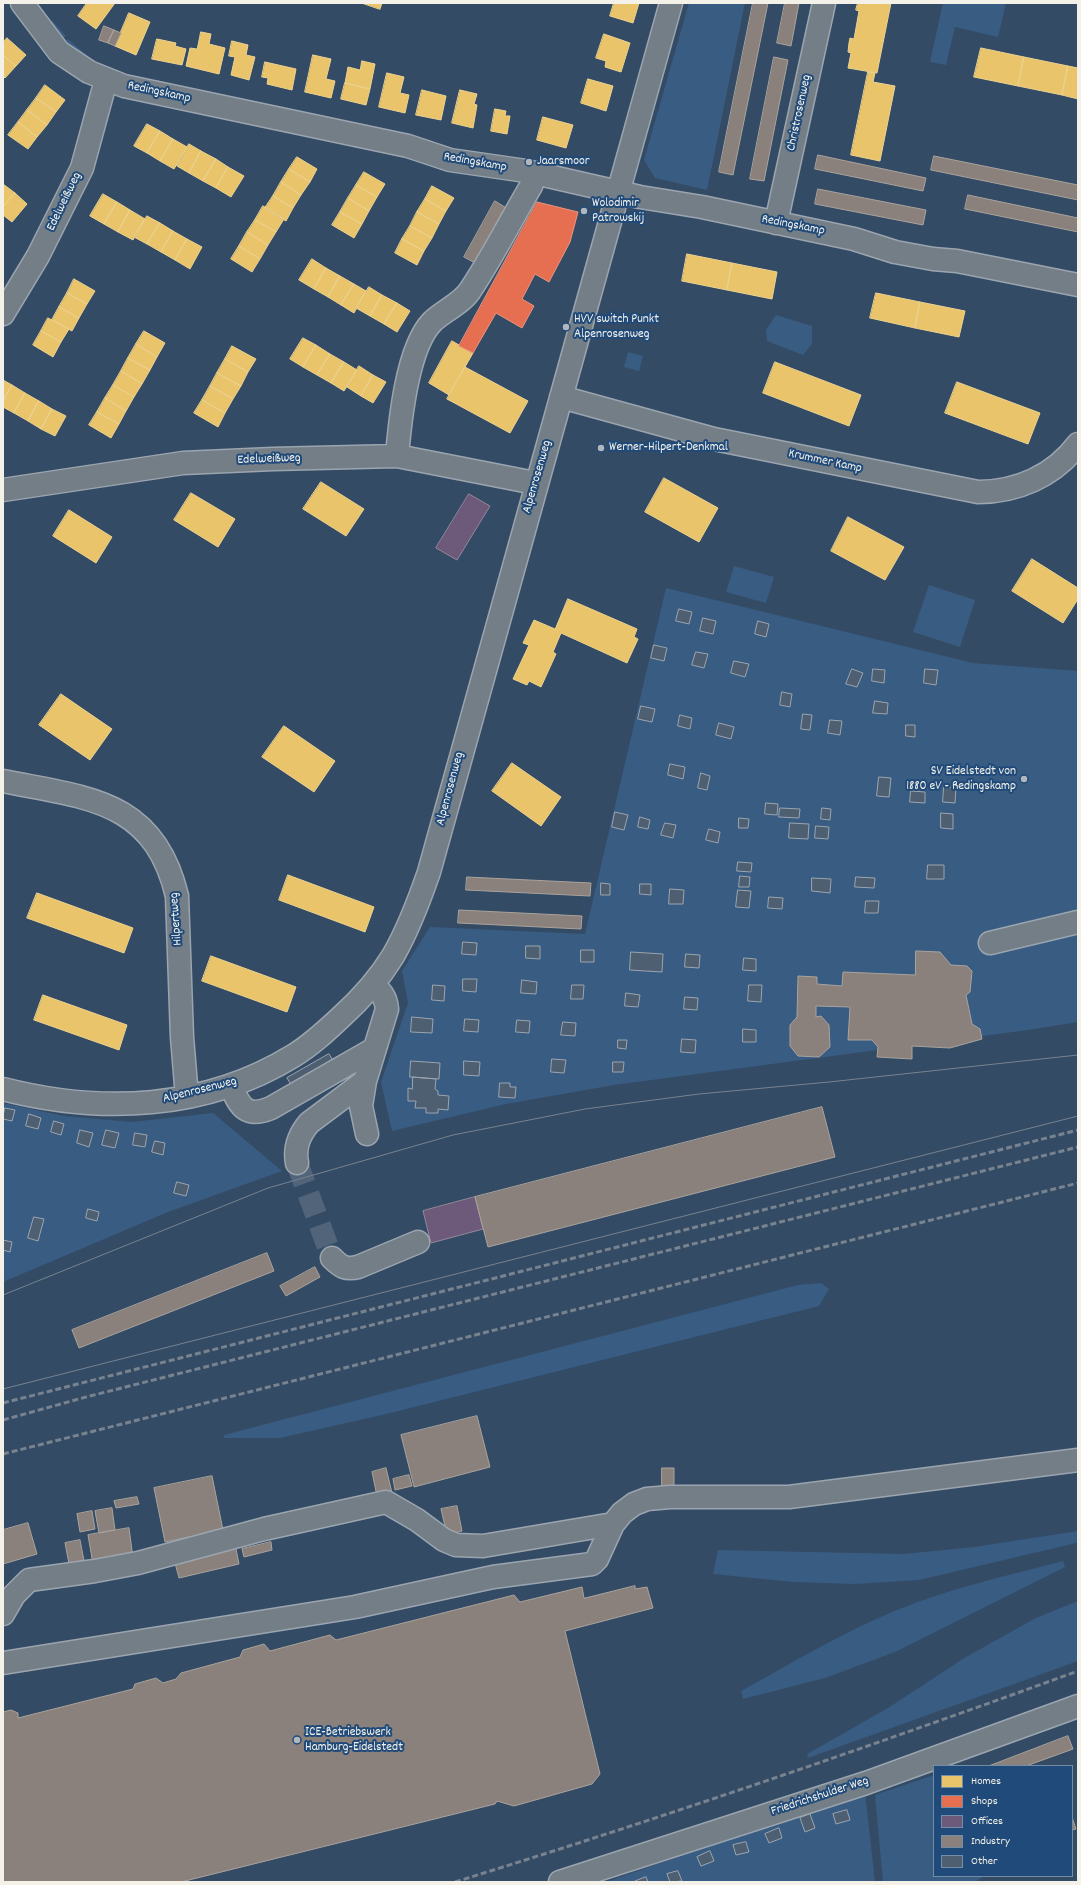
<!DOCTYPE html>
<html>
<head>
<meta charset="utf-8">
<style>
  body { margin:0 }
  #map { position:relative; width:1081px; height:1885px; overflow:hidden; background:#344b65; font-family:Dekko,sans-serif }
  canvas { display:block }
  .frame { position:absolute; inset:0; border:4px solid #f4f1e8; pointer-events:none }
  .legend { position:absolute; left:933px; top:1765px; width:140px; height:112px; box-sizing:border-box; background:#1f4a7a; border:1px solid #748da6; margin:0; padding:5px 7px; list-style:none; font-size:12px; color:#f4f1e8 }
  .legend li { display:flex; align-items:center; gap:8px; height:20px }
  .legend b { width:20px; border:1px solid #748da6 }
</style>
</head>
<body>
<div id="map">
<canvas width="1081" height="1885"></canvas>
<div class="frame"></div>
<ul class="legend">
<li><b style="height:11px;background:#e9c46a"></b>Homes</li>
<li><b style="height:11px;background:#e76f51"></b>Shops</li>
<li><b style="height:11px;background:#6d597a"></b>Offices</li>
<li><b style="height:11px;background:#8a817c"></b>Industry</li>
<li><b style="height:11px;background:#4e5f72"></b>Other</li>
</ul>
</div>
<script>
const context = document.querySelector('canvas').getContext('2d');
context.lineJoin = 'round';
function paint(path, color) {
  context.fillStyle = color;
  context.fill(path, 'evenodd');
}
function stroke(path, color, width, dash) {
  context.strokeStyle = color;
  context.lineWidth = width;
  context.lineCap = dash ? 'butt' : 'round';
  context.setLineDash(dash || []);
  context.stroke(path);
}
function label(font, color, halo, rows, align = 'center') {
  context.font = font + ' Dekko,sans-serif';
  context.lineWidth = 4;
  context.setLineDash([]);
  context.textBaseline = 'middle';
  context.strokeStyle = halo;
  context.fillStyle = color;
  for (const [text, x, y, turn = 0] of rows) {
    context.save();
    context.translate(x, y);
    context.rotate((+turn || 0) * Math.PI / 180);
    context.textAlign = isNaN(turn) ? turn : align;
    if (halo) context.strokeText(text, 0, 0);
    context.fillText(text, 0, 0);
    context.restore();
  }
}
const green = new Path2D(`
  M689,3H745L707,190L655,178L644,160Z
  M943,3H1006L998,37L955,27L946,65L930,62Z
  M52,20L66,36L57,44L50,24Z
  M68,39L90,58L86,60L60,46Z
  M776,315L812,326V344L803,355L767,341L766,330Z
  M628,352L643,356L639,371L624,367Z
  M734,566L774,577L766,603L726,592Z
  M929,585L975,600L960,647L913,632Z
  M666,588L973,663L1078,671V1022L1028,1030L614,1085L506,1104L392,1131L381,1082L408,1003L402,971L430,927L585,934Z
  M3,1103L64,1116L132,1122L213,1113L282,1171L168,1212L3,1282Z
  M821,1283L829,1289L819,1306L386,1414L280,1438H224V1435L798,1285Z
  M1078,1531V1542L1072,1544L919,1580L855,1584L794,1582L713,1574L718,1550L904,1554L974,1547Z
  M1063,1561L1065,1567L895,1652L825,1678L743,1699L741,1691C792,1663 843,1632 897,1610C950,1588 1007,1576 1063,1561Z
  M1078,1601V1661L808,1758L807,1754L888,1708L966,1657L1036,1618Z
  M934,1775V1876H984L975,1882H883L875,1795Z
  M865,1792L875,1882H606Z`);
const homes = new Path2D(`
  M87,3H115L96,29L78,16Z
  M362,3H382L380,9Z
  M614,3H639L633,23L610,16Z
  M858,3H891L877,73L848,68L851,53L848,52L849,43L850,38L854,39L859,11L856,10Z
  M129,13L150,22L136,55L115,46Z
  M201,32L211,34L209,44L225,48L219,74L186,66L190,48L197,49Z
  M604,34L630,43L621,72L605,67L606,61L596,58Z
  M7,38L26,55L16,66L3,55V43Z
  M157,39L176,43L175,46L186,49L182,65L152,59Z
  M232,41L248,45L246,55L255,57L249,80L231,75L235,57L229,56Z
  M981,48L1024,57L1018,86L974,77Z
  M3,55L16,66L5,78L3,76Z
  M313,55L331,59L326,79L335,81L331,98L305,92Z
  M1024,57L1068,66L1062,95L1018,86Z
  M362,61L375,64L370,89L345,83L348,67L360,70Z
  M265,62L296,69L292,90L267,84L268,78L262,77Z
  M1068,66L1078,68V99L1062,95Z
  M868,72L875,73L873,82L895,86L880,161L851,155Z
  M387,73L404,77L400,93L409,95L405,113L379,107Z
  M588,79L613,86L606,111L581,103Z
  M345,83L370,89L366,105L341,99Z
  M45,85L65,100L56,112L36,98Z
  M422,90L446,96L441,120L416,115Z
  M460,90L477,94L474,104L477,105L473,128L452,123Z
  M36,98L56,112L47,125L27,110Z
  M495,109L506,111L505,116H510L507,134L491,131Z
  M27,110L47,125L37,137L18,122Z
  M543,117L573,125L566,148L537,140Z
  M18,122L37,137L28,149L8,135Z
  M147,124L160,131L147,153L134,146Z
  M160,131L173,139L160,161L147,153Z
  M173,139L187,147L174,169L160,161Z
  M189,144L201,151L189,173L177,166Z
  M201,151L216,159L203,181L189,173Z
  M297,157L317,169L310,182L289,169Z
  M216,159L228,167L216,188L203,181Z
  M228,167L244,176L231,197L216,188Z
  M289,169L310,182L301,195L281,182Z
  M364,172L385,184L377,197L356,185Z
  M281,182L301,195L293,208L273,196Z
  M3,184L15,193L3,207Z
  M356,185L377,197L369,211L348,198Z
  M432,186L454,198L446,211L425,199Z
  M15,193L27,204L12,222L3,215V207Z
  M103,194L117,202L104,224L90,216Z
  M273,196L293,208L286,221L265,208Z
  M348,198L369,211L362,224L340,212Z
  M425,199L446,211L439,224L417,212Z
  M117,202L130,210L118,232L104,224Z
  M263,206L284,219L276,232L255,220Z
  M130,210L145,219L133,240L118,232Z
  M340,212L362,224L354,238L332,225Z
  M417,212L439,224L432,238L410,226Z
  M147,216L160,223L147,244L134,237Z
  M255,220L276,232L268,245L247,232Z
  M160,223L173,231L161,252L147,244Z
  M410,226L432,238L424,251L402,239Z
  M173,231L187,239L175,260L161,252Z
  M247,232L268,245L260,259L239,246Z
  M187,239L202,247L190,269L175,260Z
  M402,239L424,251L417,265L395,253Z
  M239,246L260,259L252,272L231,259Z
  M687,254L732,263L727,290L682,281Z
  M312,259L326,268L314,289L299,280Z
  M732,263L777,272L772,299L727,290Z
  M326,268L340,276L328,297L314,289Z
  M340,276L354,284L341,305L328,297Z
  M74,279L95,291L87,304L67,293Z
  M354,284L366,291L354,313L341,305Z
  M369,287L382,295L370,316L356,308Z
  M67,293L87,304L79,318L59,307Z
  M876,293L920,302L915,328L870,318Z
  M382,295L397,303L384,324L370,316Z
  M920,302L965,311L959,337L915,328Z
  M397,303L410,311L397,332L384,324Z
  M59,307L79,318L72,331L52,320Z
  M48,318L69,329L61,342L41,331Z
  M41,331L61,342L53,357L33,345Z
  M144,331L165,343L157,357L136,344Z
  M303,338L316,345L303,367L290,359Z
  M452,341L473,353L449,395L429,383Z
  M136,344L157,357L150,370L128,358Z
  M316,345L330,354L317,375L303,367Z
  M232,346L256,359L248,372L225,359Z
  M330,354L344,362L331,383L317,375Z
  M128,358L150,370L142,384L121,371Z
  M225,359L248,372L241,386L217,373Z
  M344,362L357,370L344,391L331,383Z
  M775,362L861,395L849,426L763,393Z
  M359,366L373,375L361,396L347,387Z
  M465,367L528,401L510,433L447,399Z
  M121,371L142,384L134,397L113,385Z
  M217,373L241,386L233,399L210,386Z
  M373,375L386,382L373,403L361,396Z
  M3,380L12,385L3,401Z
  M957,382L1040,413L1028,444L945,413Z
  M12,385L25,393L14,413L3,407V401Z
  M113,385L134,397L126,411L105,398Z
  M210,386L233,399L225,413L202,400Z
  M25,393L39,401L28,421L14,413Z
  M105,398L126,411L119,424L97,412Z
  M202,400L225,413L218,427L194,413Z
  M39,401L52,409L41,429L28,421Z
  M52,409L66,416L55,436L41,429Z
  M97,412L119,424L111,438L89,425Z
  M664,478L718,508L699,542L645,512Z
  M321,482L364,509L346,536L303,509Z
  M191,493L235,519L218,547L174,520Z
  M69,510L112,537L96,563L53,536Z
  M848,517L904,547L885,580L831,551Z
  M1032,559L1078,588V599L1063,623L1012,591Z
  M568,599L637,629L634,637L638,639L627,663L561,633L553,652L556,654L541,687L529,681L527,685L513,679L529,645L523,643L534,620L555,629Z
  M61,694L112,729L90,760L39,725Z
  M284,726L335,761L314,792L262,757Z
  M512,763L561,797L541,826L492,791Z
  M288,875L374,907L365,932L279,900Z
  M37,893L133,928L124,953L27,918Z
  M211,956L296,987L287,1012L202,981Z
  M43,995L127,1025L119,1050L34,1020Z`);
const shops = new Path2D(`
  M537,202L578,212L570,242L549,282L535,274L522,299L534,306L522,328L496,313L473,353L459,346Z`);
const offices = new Path2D(`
  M469,494L490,506L457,560L436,548Z
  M475,1197L483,1229L431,1243L423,1211Z`);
const industry = new Path2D(`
  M753,3H768L733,175L719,172Z
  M785,3H799L791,46L777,43Z
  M104,26L114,30L108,43L99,40Z
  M114,30L121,33L115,46L108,43Z
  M774,57L788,60L764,181L750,179Z
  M818,155L926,178L923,191L815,169Z
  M934,156L1078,185V200L931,170Z
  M818,189L926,210L923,225L815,204Z
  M968,195L1078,218V232L965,209Z
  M495,201L508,209L477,264L464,257Z
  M467,877L591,883L590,896L466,890Z
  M459,910L582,916L581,929L458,923Z
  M916,951L940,952L951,965L967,966L972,971L970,992L966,995L972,1024L980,1029L982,1039L950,1048L912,1046V1059L877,1057L878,1047L872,1040H848L850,1007L816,1006V1017L821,1016L829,1025L830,1047L819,1057L798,1056L790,1046V1025L797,1017L798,976L817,977V984L842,986L843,972L915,975Z
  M822,1107L835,1157L488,1247L475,1197Z
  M267,1253L274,1271L79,1348L72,1330Z
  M315,1267L320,1277L286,1296L280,1286Z
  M477,1416L490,1467L414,1487L401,1435Z
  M386,1468L392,1493L377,1496L372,1472Z
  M662,1468H674V1488H662Z
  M409,1475L412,1486L395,1490L393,1479Z
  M212,1476L223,1530L165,1542L154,1488Z
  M137,1497L139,1504L116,1508L114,1501Z
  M457,1506L462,1531L447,1535L441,1509Z
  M112,1508L115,1530L99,1533L95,1511Z
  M92,1511L95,1529L80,1532L77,1514Z
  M28,1523L37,1554L3,1564V1530Z
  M129,1528L133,1558L93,1564L88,1535Z
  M80,1540L85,1566L70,1569L65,1543Z
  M271,1542L272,1550L244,1557L242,1549Z
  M236,1549L239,1564L179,1578L175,1563Z
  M635,1586V1589L647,1587L653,1608L565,1631L600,1774L592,1784L514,1806L497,1801L495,1804L181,1882H3V1712L11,1710L18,1713V1718L133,1689L135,1684L156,1678L163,1683L176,1679L181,1673L240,1657L243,1650L264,1644L270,1651L330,1635L336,1640L514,1595L520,1602L582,1587L584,1598Z
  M1068,1736L1073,1749L1026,1766H989Z
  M1072,1817L1076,1829L1072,1830Z`);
const building = new Path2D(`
  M679,609L692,612L689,624L676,621Z
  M703,618L716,621L713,634L700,631Z
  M758,621L769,624L766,637L755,634Z
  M654,645L667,648L664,661L651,658Z
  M696,652L708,654L704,668L692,665Z
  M734,661L749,664L745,677L731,673Z
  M852,669L863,673L857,687L846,684Z
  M873,669L885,670L884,683L872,681Z
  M925,669L938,670L936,685L924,683Z
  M782,692L792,694L790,707L780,705Z
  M875,701L888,703L887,714L873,713Z
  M641,706L655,709L652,722L638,719Z
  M803,714L812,715L810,730L801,729Z
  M680,715L692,718L690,729L678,726Z
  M830,720L842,721L840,735L828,733Z
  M719,723L734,727L731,739L716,735Z
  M906,725H915V737L906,736Z
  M670,764L685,767L683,779L668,775Z
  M701,773L710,776L707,790L698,788Z
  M879,777L891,778L889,797L877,796Z
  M944,787H956L955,803L943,802Z
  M911,791L925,792V803L910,802Z
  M766,803L778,804L777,815L765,814Z
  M780,808L800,809L799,818L779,817Z
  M822,808L831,809L830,820L821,819Z
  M615,812L628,815L624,830L612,827Z
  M941,813L953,814V829L941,828Z
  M640,817L650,820L648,829L638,827Z
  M739,818L749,819L748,828H739Z
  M665,823L676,825L673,838L661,835Z
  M790,823L809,824L808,839L789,838Z
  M816,826L829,827L828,839L815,838Z
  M709,829L720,832L718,843L706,840Z
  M738,862L752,863L751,872L737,871Z
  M928,865H944V879H927Z
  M740,876L750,877L749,887H739Z
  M856,877L875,878L874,888L855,887Z
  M812,878L831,879L830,893L812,891Z
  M601,883L610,884V895H601Z
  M640,884H651V895L640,894Z
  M670,889L684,890L683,904H669Z
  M738,890L751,891L749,908L736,907Z
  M769,897L783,898L782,909L768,908Z
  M866,901H879L878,913H865Z
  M463,942L477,943L476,955L462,954Z
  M526,946H540V959L526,958Z
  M581,950H594V962H581Z
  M631,952L663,954L662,972L630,970Z
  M686,954L700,955L699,968L685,967Z
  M744,958L756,959V971L743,970Z
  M463,979H477L476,992L463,991Z
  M522,980L537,982L536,994L521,993Z
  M433,985L445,986L444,1001L432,1000Z
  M572,985H584L583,999H571Z
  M749,985H762L761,1002L748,1001Z
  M626,993L640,995L638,1007L625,1006Z
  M685,997L698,998L697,1010L684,1009Z
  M412,1017L433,1019L432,1033L411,1032Z
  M465,1019L479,1020L478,1032L464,1031Z
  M517,1020L530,1021L529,1033L516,1032Z
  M563,1022L576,1023L575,1036L561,1035Z
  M743,1029L756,1030V1042H743Z
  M682,1039L696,1040L695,1053L681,1052Z
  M618,1040H627L626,1049L618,1048Z
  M329,1054L334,1062L292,1086L287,1078Z
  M552,1059L566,1060L564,1073L551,1072Z
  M411,1061L440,1063L439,1079L410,1077Z
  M464,1061L480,1062L479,1076L464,1075Z
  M613,1062H624L623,1072H613Z
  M413,1077L436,1079L435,1089L438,1091V1095L449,1096L448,1110L438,1109V1113H426V1108H415L416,1101H408V1088L412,1089Z
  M500,1083H510V1087H516L515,1098L499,1097Z
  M5,1108L15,1110L12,1121L3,1119Z
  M29,1114L41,1118L38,1129L26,1126Z
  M54,1121L64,1124L61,1135L51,1132Z
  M80,1130L93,1133L89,1147L77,1143Z
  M106,1130L119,1133L115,1148L102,1145Z
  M135,1133L147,1135L145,1147L133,1145Z
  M155,1141L165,1143L163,1155L152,1152Z
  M177,1182L189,1185L186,1196L174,1193Z
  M88,1209L99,1212L97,1221L86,1218Z
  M34,1217L44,1219L38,1241L28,1238Z
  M3,1240L12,1242L10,1252L3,1250Z
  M847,1810L850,1820L836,1824L833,1814Z
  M810,1814L815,1828L805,1832L800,1818Z
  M779,1828L782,1838L769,1843L765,1834Z
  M746,1842L749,1852L736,1855L733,1845Z
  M710,1851L714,1861L701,1866L697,1857Z
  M678,1871L682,1881L670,1882L667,1874Z
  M646,1877L648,1882H633Z`);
const minorTunnel = new Path2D(`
  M297,1163L332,1258`);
const minor = new Path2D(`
  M22,3L59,52L89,72L124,86L408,146L450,160L526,171L640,197L702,207L854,239L895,252L933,259L957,261L1078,285
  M776,223L824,3
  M3,314L38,256L82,168L106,80
  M561,397L714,439L978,492C1017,492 1054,476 1078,444
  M397,456C400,421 407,348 432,322C443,311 463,303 471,289C493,256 511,220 531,186L535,173
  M3,490L183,463L273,459L397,456L535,483
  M3,781C87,798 154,799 177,896L182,1037L187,1097
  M990,943L1078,922
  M231,1086C240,1108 247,1118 271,1108L374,1049
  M3,1089C101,1114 205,1110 293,1056C310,1046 325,1032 340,1018C360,1000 379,979 393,956C408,930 419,901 429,872C507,582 592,293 671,3
  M367,1134L361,1106L365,1081L387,1009C386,997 381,992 373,984
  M297,1163C294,1147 299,1135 309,1123L365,1081
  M332,1258C341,1267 346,1270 358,1267L418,1242
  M3,1614L14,1595L29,1580L95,1571L138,1563L264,1529L386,1502L417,1520L444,1540L456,1545L483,1546L613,1524
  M3,1663L355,1607L493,1577L592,1564L597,1559L613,1524L622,1513L634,1504L647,1499L670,1497H789L1078,1460
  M560,1882L866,1783L1078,1706`);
const tram = new Path2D(`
  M3,1295L268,1188L453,1135L585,1109L699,1094L829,1082L1078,1055
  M3,1389L1078,1116`);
const rail = new Path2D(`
  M3,1403L1078,1130
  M3,1420L86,1397L1078,1147
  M3,1454L1078,1183
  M455,1882C665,1817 872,1746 1078,1671`);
const markers = [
  [529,162,4,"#b1b7ba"],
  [584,211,4,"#b1b7ba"],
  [566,327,4,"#b1b7ba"],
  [601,448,4,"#b1b7ba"],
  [1024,779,4,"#b1b7ba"],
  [297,1740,4,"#b1b7ba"]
];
const streetNames = [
  ["Redingskamp",159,93,12],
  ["Christrosenweg",800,113,-78],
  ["Redingskamp",475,163,10],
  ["Edelweißweg",65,202,-64],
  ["Redingskamp",793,226,11],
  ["Edelweißweg",269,460,-2],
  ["Krummer Kamp",825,462,12],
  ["Alpenrosenweg",538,477,-74],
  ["Alpenrosenweg",451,789,-75],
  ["Hilpertweg",177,919,-94],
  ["Alpenrosenweg",200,1091,-14],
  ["Friedrichshulder Weg",820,1797,-18]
];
const poiNames = [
  ["Jaarsmoor",537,162],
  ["Wolodimir",592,204],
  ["Patrowskij",592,219],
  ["HVV switch Punkt",574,320],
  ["Alpenrosenweg",574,335],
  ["Werner-Hilpert-Denkmal",609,448],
  ["SV Eidelstedt von",1016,772,"right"],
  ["1880 eV - Redingskamp",1016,787,"right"],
  ["ICE-Betriebswerk",305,1733],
  ["Hamburg-Eidelstedt",305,1748]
];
paint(green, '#395c83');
paint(homes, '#e9c46a');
stroke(homes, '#ecd290', 1);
paint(shops, '#e76f51');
stroke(shops, '#eb967e', 1);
paint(offices, '#6d597a');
stroke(offices, '#96879b', 1);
paint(industry, '#8a817c');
stroke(industry, '#aaa39c', 1);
paint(building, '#4e5f72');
stroke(building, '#9ba5af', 1);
stroke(minorTunnel, '#516479', 22, [22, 11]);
stroke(minor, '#9ba5af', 25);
stroke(minor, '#737e87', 22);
stroke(tram, '#78838f', 1);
stroke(rail, '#78838f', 3, [6, 3]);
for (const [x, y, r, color] of markers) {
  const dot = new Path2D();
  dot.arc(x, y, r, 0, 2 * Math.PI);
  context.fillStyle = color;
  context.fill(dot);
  stroke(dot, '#1f4a7a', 1.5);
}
label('13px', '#f4f1e8', '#1f4a7a', streetNames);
label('13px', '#f4f1e8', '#1f4a7a', poiNames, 'left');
</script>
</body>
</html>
